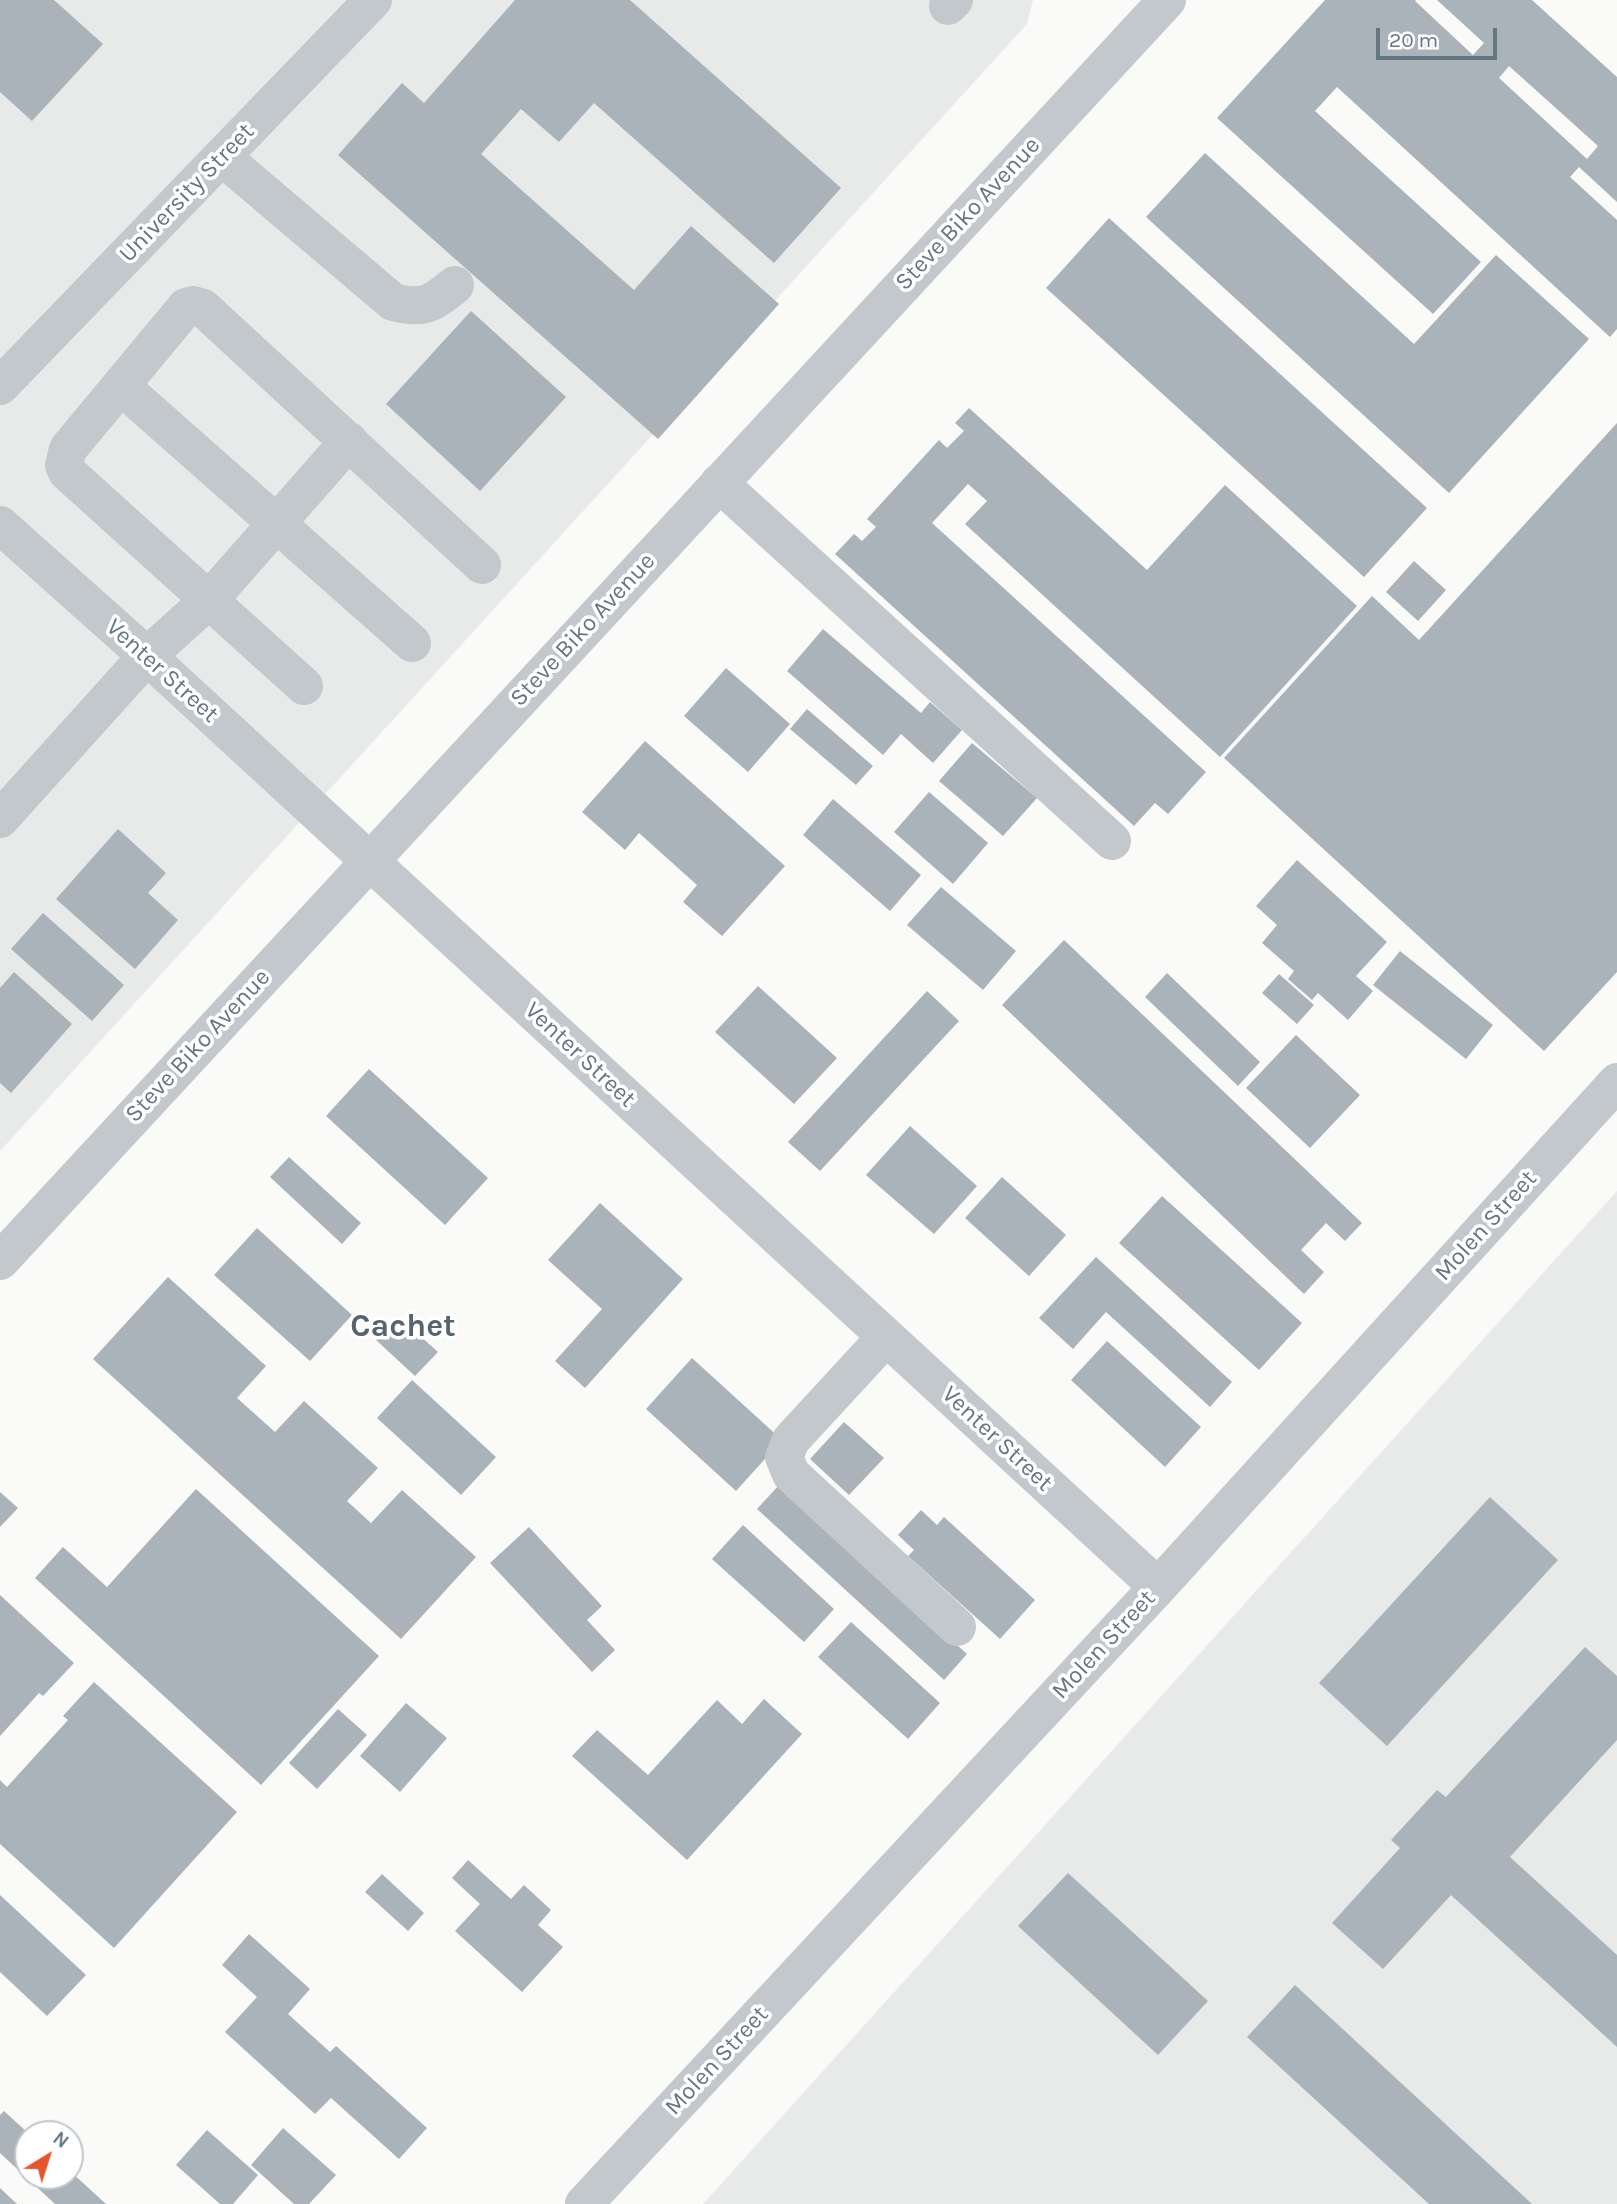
<!DOCTYPE html>
<html>
<head>
<meta charset="utf-8">
<style>
  body { margin:0 }
  #map { position:relative; width:1617px; height:2204px; overflow:hidden; background:#fafaf8; font-family:Karla,sans-serif }
  canvas { display:block }
  .north { position:absolute; left:14px; top:2120px; width:70px; height:70px; box-sizing:border-box; background:#fff; border:2px solid #c1c8cd; border-radius:50%; rotate:38deg; font-size:19px; font-weight:700; line-height:28px; text-align:center; color:#657683 }
  .north::after { content:''; display:block; margin:auto; width:24px; height:32px; background:#e4572e; clip-path:polygon(50% 0,100% 100%,50% 72%,0 100%) }
  .scale { position:absolute; left:1376px; top:28px; width:121px; height:32px; box-sizing:border-box; border:4px solid #657683; border-top:0; padding-left:9px; font-size:21px; line-height:24px; white-space:nowrap; color:#657683; -webkit-text-stroke:5px #fff; paint-order:stroke }
</style>
</head>
<body>
<div id="map">
<canvas width="1617" height="2204"></canvas>
<div class="north">N</div>
<div class="scale">20 m</div>
</div>
<script>
const context = document.querySelector('canvas').getContext('2d');
context.lineJoin = 'round';
function paint(path, color) {
  context.fillStyle = color;
  context.fill(path, 'evenodd');
}
function stroke(path, color, width, dash) {
  context.strokeStyle = color;
  context.lineWidth = width;
  context.lineCap = dash ? 'butt' : 'round';
  context.setLineDash(dash || []);
  context.stroke(path);
}
function label(font, color, halo, rows, align = 'center') {
  context.font = font + ' Karla,sans-serif';
  context.lineWidth = 7;
  context.setLineDash([]);
  context.textBaseline = 'middle';
  context.strokeStyle = halo;
  context.fillStyle = color;
  for (const [text, x, y, turn = 0] of rows) {
    context.save();
    context.translate(x, y);
    context.rotate((+turn || 0) * Math.PI / 180);
    context.textAlign = isNaN(turn) ? turn : align;
    if (halo) context.strokeText(text, 0, 0);
    context.fillText(text, 0, 0);
    context.restore();
  }
}
const built = new Path2D(`
  M0,0H1033L1027,24L0,1151Z
  M1617,1191V2204H703Z`);
const building = new Path2D(`
  M0,0H54L103,44L32,121L0,92Z
  M515,0H630L841,188L774,263L594,103L559,142L521,109L481,154L634,290L691,226L779,304L658,439L338,155L402,83L424,103Z
  M1325,0H1416L1415,1L1473,55L1484,43L1437,0H1532L1617,77V202L1579,167L1570,177L1617,220V329L1610,337L1337,87L1315,111L1481,262L1433,314L1217,118ZM1509,66L1598,146L1587,159L1499,78Z
  M1205,153L1414,344L1496,255L1589,339L1449,493L1146,217Z
  M1109,218L1427,508L1364,577L1046,288Z
  M471,311L566,397L480,491L386,404Z
  M969,408L1147,570L1225,485L1357,606L1220,757L965,524L987,501L968,484L932,523L1206,772L1168,814L1155,803L1134,826L835,554L854,534L862,541L876,527L867,519L939,440L947,448L964,431L955,423Z
  M1617,423V972L1544,1051L1224,758L1372,596L1419,640Z
  M1414,561L1446,590L1418,621L1386,592Z
  M823,629L921,713L930,702L962,730L933,763L901,734L883,755L787,671Z
  M726,668L790,724L748,772L684,716Z
  M807,709L873,766L856,785L790,729Z
  M645,741L785,866L722,936L683,902L697,885L639,833L625,850L582,812Z
  M972,743L1037,798L1003,836L939,781Z
  M929,792L988,843L953,884L894,832Z
  M833,799L921,875L890,911L803,835Z
  M118,829L166,873L148,893L178,920L135,969L56,899Z
  M1297,860L1387,942L1356,976L1373,991L1348,1020L1318,993L1312,1000L1288,979L1294,971L1262,943L1277,925L1256,906Z
  M941,887L1016,951L983,990L907,925Z
  M43,913L124,985L92,1021L11,949Z
  M1064,940L1362,1223L1345,1241L1326,1223L1301,1250L1324,1272L1304,1294L1002,1005Z
  M1400,951L1493,1025L1466,1059L1373,985Z
  M14,972L72,1024L11,1093L0,1083V988Z
  M1167,973L1260,1062L1238,1086L1145,997Z
  M1279,974L1314,1005L1297,1024L1262,993Z
  M758,986L837,1058L794,1104L715,1032Z
  M927,991L959,1021L820,1171L788,1142Z
  M1296,1035L1360,1095L1310,1148L1246,1088Z
  M369,1069L488,1178L445,1225L326,1116Z
  M910,1126L977,1186L934,1234L866,1175Z
  M289,1157L361,1223L342,1244L270,1177Z
  M1002,1177L1066,1235L1029,1276L965,1218Z
  M1162,1196L1302,1323L1259,1370L1119,1243Z
  M600,1203L683,1279L585,1388L555,1361L602,1309L548,1260Z
  M257,1228L352,1315L310,1361L214,1275Z
  M1096,1257L1232,1382L1210,1407L1106,1312L1073,1349L1039,1318Z
  M168,1277L266,1366L237,1398L275,1432L304,1401L378,1468L347,1501L371,1523L402,1490L476,1557L401,1639L93,1359Z
  M398,1316L438,1352L415,1376L376,1340Z
  M1107,1341L1201,1427L1165,1467L1071,1380Z
  M692,1358L782,1440L736,1491L646,1409Z
  M412,1380L496,1457L461,1495L377,1418Z
  M844,1422L884,1458L849,1495L810,1459Z
  M780,1484L967,1654L944,1680L757,1509Z
  M196,1489L379,1656L261,1785L35,1578L63,1547L107,1587Z
  M0,1492L18,1508L0,1527Z
  M1490,1497L1558,1560L1387,1746L1319,1683Z
  M921,1510L937,1525L944,1517L1035,1600L1000,1639L908,1556L914,1550L898,1535Z
  M743,1525L834,1609L804,1642L712,1559Z
  M529,1527L602,1606L587,1620L615,1650L592,1672L490,1563Z
  M0,1595L74,1663L43,1696L39,1693L0,1736Z
  M851,1622L940,1703L908,1739L818,1657Z
  M1585,1647L1617,1676V1740L1510,1857L1617,1955V2047L1451,1895L1383,1969L1332,1923L1400,1848L1391,1840L1437,1790L1446,1797Z
  M94,1682L237,1812L114,1948L0,1844V1780L7,1787L68,1720L63,1716Z
  M764,1699L802,1734L687,1860L572,1756L597,1730L648,1775L717,1700L742,1724Z
  M406,1703L447,1738L400,1792L360,1756Z
  M338,1709L367,1735L317,1789L289,1763Z
  M468,1860L511,1899L524,1885L551,1910L538,1925L563,1947L522,1992L455,1931L480,1904L452,1878Z
  M1068,1873L1208,2001L1158,2055L1018,1926Z
  M382,1874L424,1913L408,1931L365,1892Z
  M0,1895L86,1975L47,2016L0,1972Z
  M249,1934L310,1989L288,2014L330,2052L336,2046L427,2128L399,2159L331,2098L315,2114L225,2032L257,1997L222,1965Z
  M1295,1985L1532,2204H1429L1247,2037Z
  M4,2111L28,2133V2176H70V2171L106,2204H55L0,2153V2115Z
  M283,2128L336,2175L309,2204H294L251,2165Z
  M207,2130L258,2175L233,2204H220L176,2165Z
  M0,2188L17,2204H0Z`);
const minor = new Path2D(`
  M948,6L954,0
  M222,157L393,302C423,310 432,304 455,285
  M0,386L373,0
  M122,387L412,643
  M719,483L1112,841
  M0,525L147,656L1158,1587
  M304,686L67,472L64,465L68,449L186,307L193,305L203,308L482,565
  M0,819L147,656L210,599L349,441
  M0,1261L1167,0
  M886,1337L791,1440L784,1457L791,1474L957,1627
  M584,2204L1158,1587L1617,1082`);
const streetNames = [
  ["University Street",187,193,-46],
  ["Steve Biko Avenue",968,214,-47],
  ["Steve Biko Avenue",583,630,-47],
  ["Venter Street",162,671,42],
  ["Steve Biko Avenue",198,1046,-47],
  ["Venter Street",580,1055,43],
  ["Molen Street",1486,1226,-48],
  ["Venter Street",997,1439,43],
  ["Molen Street",1104,1645,-47],
  ["Molen Street",717,2061,-47]
];
const districtNames = [
  ["Cachet",403,1327]
];
paint(built, '#e8e9e9');
paint(building, '#aab3b9');
stroke(minor, '#c3c8cc', 38);
label('24px', '#657683', '#fff', streetNames);
label('bold 32px', '#57646e', '#fff', districtNames);
</script>
</body>
</html>
